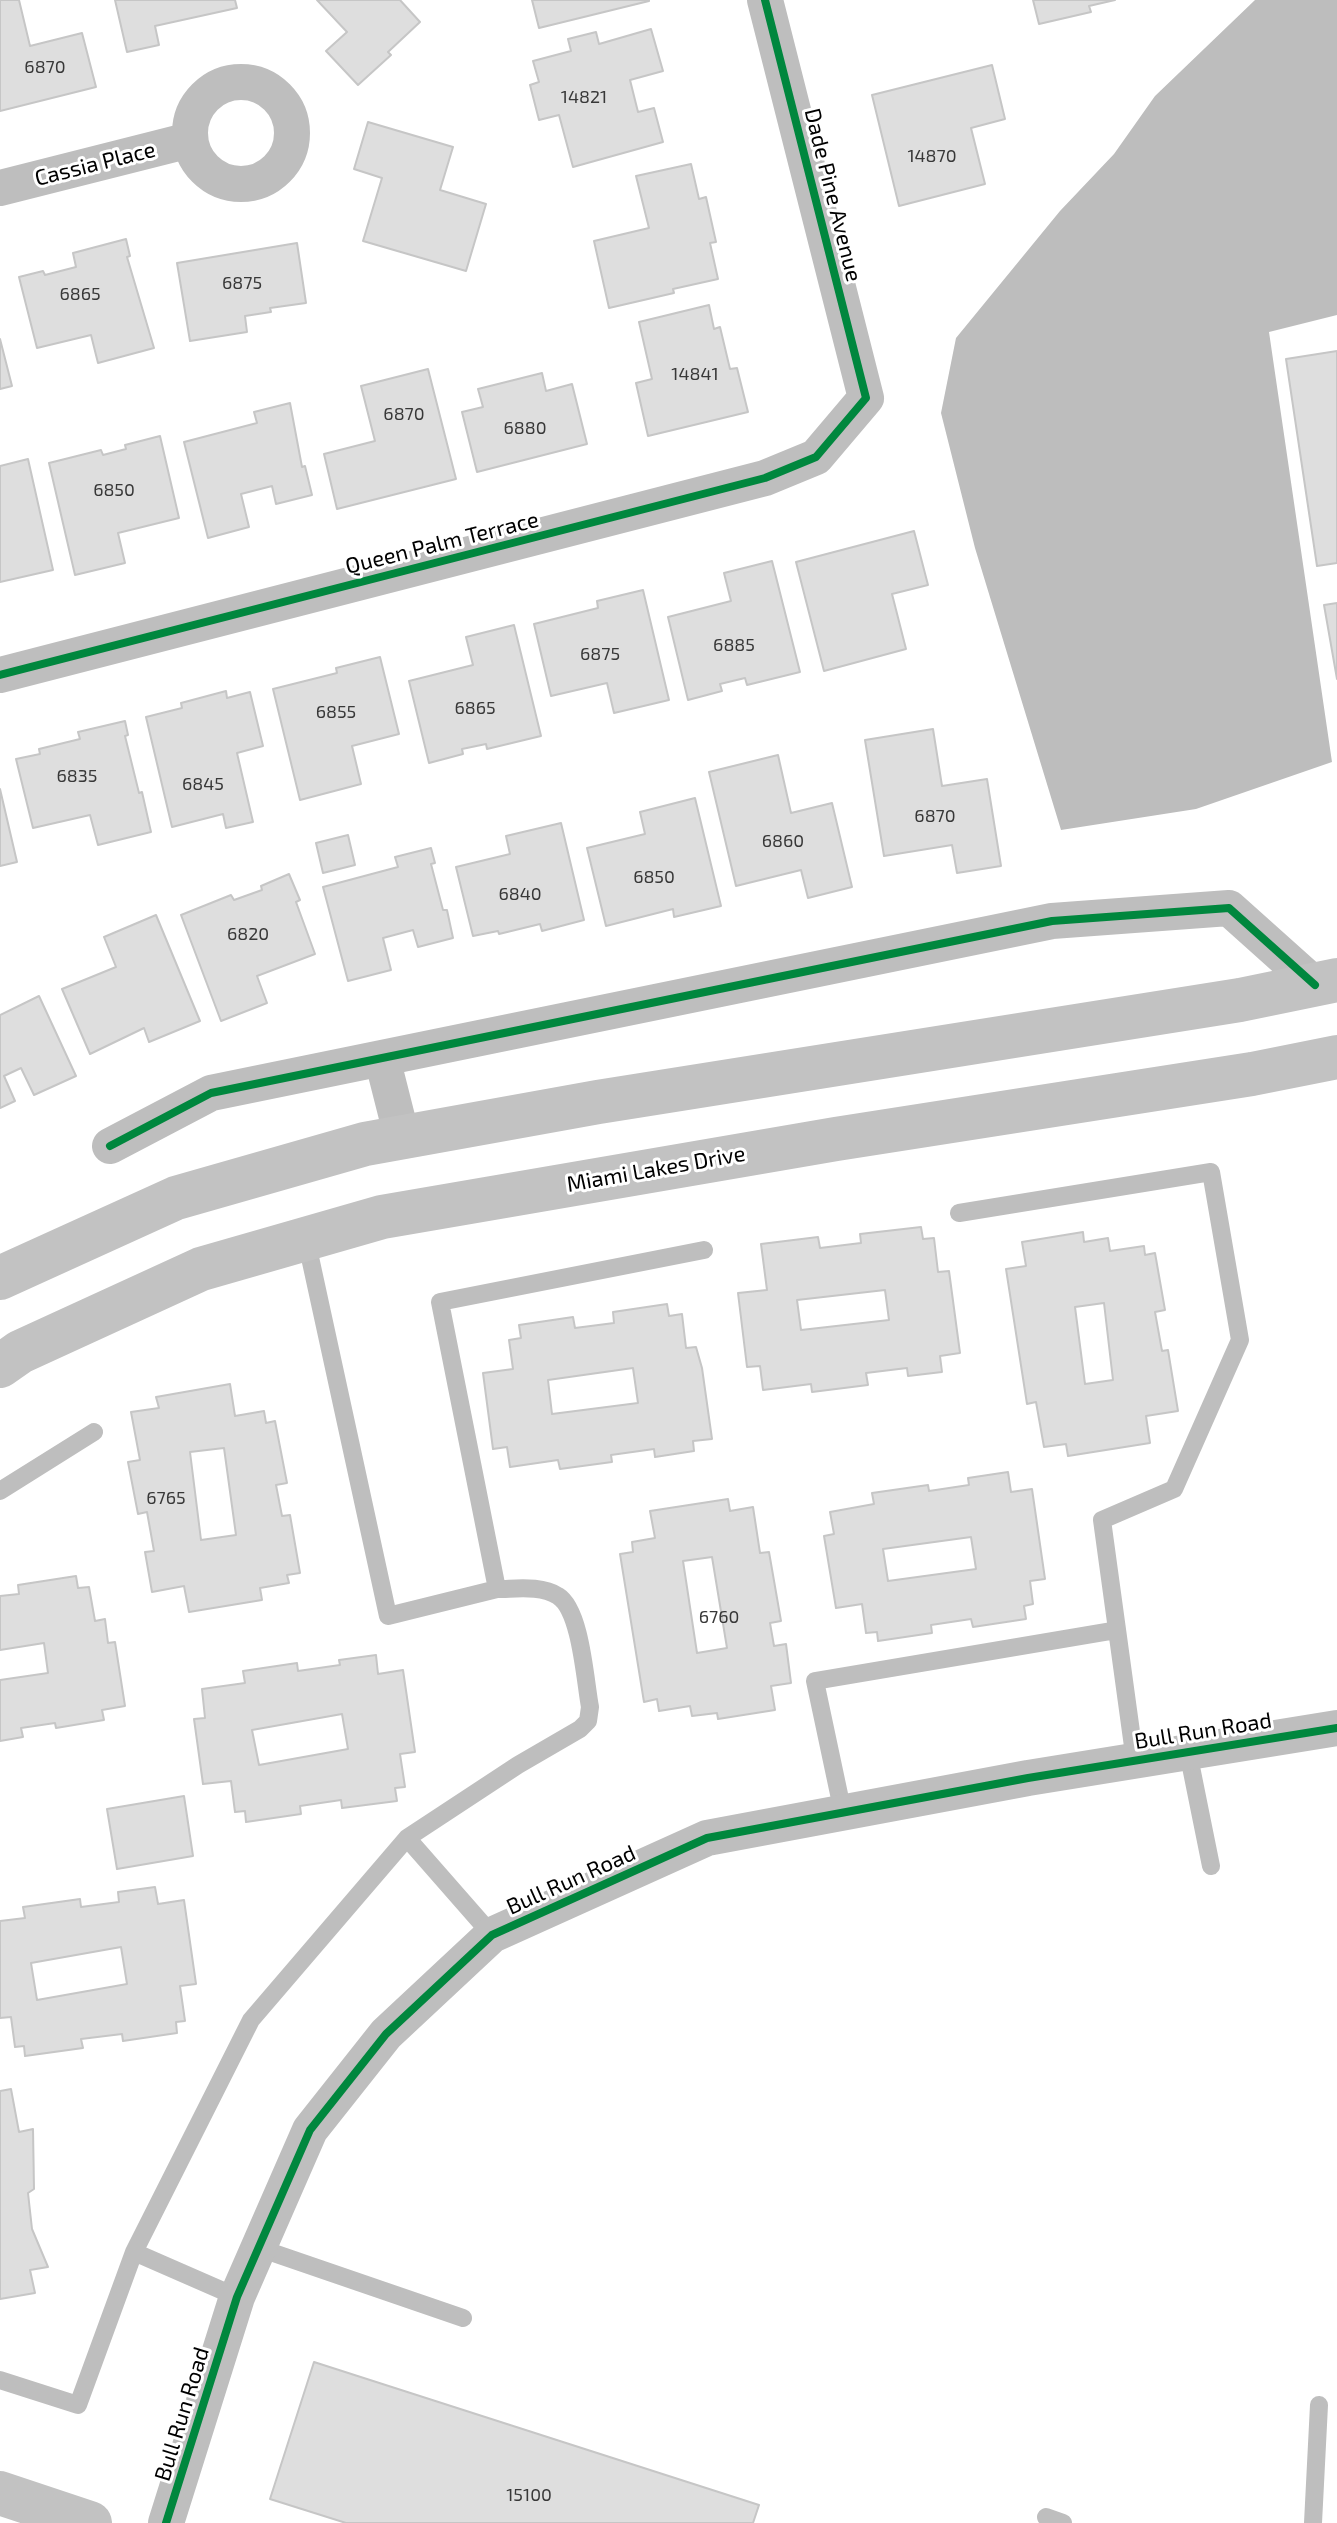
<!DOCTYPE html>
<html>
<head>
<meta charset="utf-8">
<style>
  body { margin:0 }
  canvas { display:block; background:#fff }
</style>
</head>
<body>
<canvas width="1337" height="2523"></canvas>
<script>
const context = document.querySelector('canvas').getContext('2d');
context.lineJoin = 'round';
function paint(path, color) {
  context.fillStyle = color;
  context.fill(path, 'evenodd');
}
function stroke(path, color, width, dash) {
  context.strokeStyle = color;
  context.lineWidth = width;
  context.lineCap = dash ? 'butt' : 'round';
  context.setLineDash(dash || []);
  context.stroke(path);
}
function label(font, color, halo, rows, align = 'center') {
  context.font = font + ' "Exo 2",sans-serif';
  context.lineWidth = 6;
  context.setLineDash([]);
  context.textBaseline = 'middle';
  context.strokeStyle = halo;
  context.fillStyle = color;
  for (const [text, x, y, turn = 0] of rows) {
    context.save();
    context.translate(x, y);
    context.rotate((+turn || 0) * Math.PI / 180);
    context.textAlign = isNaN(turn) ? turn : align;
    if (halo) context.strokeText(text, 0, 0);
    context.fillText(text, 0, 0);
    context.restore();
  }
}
const water = new Path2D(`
  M1255,0H1337V315L1269,332L1332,762L1196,809L1061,830L975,548L941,413L956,338L1060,211L1114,154L1155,96Z`);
const building = new Path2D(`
  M0,0H19L30,46L82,33L96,87L0,111Z
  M115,0H235L237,8L155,26L159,45L127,52Z
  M317,0H400L420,22L388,52L391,55L358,85L326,51L347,32Z
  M532,0H649V1L539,28Z
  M1033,0H1115L1089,6L1091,12L1039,24Z
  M651,29L663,71L630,80L638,112L654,108L663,142L573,167L559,115L539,120L530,85L539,82L533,61L571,51L568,39L596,32L599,44Z
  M992,65L1005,119L971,128L985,184L899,206L872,95Z
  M368,122L453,147L440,190L486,204L466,271L363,241L382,178L354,169Z
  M691,164L699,199L706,197L716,242L710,243L718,279L673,289L674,293L609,308L594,241L649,228L636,176Z
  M126,239L130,256L127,257L154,348L98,363L91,335L37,348L19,277L43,271L45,275L76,267L73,253Z
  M297,243L306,303L270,308L271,312L245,316L247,332L190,341L177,263Z
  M709,305L714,329L720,327L730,369L737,368L748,412L648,436L636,383L652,379L639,322Z
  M0,339L12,386L0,389Z
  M1337,351V563L1317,566L1286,359Z
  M428,369L456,479L337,509L324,454L375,441L361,386Z
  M542,373L546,391L572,384L587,444L477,472L462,412L483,407L478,389Z
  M290,403L302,467L305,466L312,495L276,504L272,486L241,494L249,527L208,538L184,442L257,423L254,412Z
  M160,436L179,518L118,533L125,563L75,575L49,463L101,450L103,455L126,449L125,445Z
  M28,459L53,570L0,582V466Z
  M914,531L928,585L892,594L906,649L824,671L796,562Z
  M772,561L800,672L747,685L745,678L720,684L722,691L688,700L668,617L731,601L724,573Z
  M643,590L669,700L614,713L607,683L551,696L534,624L598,608L597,601Z
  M1337,603V679L1324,605Z
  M514,625L541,736L487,749L486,744L462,749L463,754L429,763L409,681L473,665L466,637Z
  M380,657L399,734L352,746L361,784L300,800L273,689L337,673L336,668Z
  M226,691L227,698L250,692L263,746L237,753L253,822L226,828L223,814L172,827L146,717L182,708L181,703Z
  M125,721L128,735L125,736L139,793L142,792L151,832L98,845L90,815L33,828L16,759L40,754L39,749L80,739L78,732Z
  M933,729L942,786L987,779L1001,866L957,873L952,845L884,856L865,740Z
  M778,755L791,813L832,803L852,887L808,898L801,870L736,886L709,772Z
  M0,789L17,862L0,866Z
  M695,798L721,906L674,917L673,909L606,926L587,848L645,834L640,812Z
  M561,823L584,920L542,931L540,924L499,934L498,931L473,936L456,867L510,854L506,836Z
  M348,835L355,865L323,873L316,843Z
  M431,848L435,863L431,864L443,910H447L453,938L418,947L413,930L383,938L391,970L348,981L323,887L398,867L395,857Z
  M289,874L300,900L296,902L315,954L257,976L267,1003L221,1021L181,915L231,895L234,900L262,890L261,886Z
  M156,915L200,1021L149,1042L144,1028L90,1054L62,989L116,967L104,937Z
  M39,996L76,1076L34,1095L21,1068L4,1076L15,1101L0,1108V1015Z
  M921,1227L923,1239L934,1238L938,1272L949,1271L960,1353L940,1356L942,1372L908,1376L907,1368L866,1373L868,1385L812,1392L811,1384L763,1390L760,1366L747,1367L738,1293L767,1290L761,1244L818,1237L820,1248L861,1243L860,1234ZM885,1290L889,1320L801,1330L797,1300Z
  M1083,1232L1084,1242L1108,1238L1110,1251L1144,1246L1145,1255L1155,1253L1165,1310L1155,1312L1162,1351L1168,1350L1178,1411L1146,1416L1150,1443L1068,1456L1066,1444L1044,1447L1036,1402L1027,1404L1006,1269L1026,1266L1022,1242ZM1104,1303L1113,1380L1085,1384L1075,1307Z
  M667,1304L669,1316L682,1314L686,1348L696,1347L702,1368L712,1439L693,1441L694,1451L655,1457L654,1449L611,1455L612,1462L560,1469L558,1460L510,1467L507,1447L493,1449L483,1373L513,1369L509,1340L521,1338L519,1325L573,1317L575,1328L614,1323L613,1312ZM633,1368L638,1403L552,1414L548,1380Z
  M230,1384L235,1416L264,1411L266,1423L275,1421L287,1483L276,1485L282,1516L290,1515L300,1573L287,1575L289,1583L260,1588L262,1600L189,1612L184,1586L152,1592L145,1552L154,1551L147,1512L138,1514L128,1462L140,1460L131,1412L159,1408L156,1397ZM224,1448L236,1535L201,1540L190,1452Z
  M1008,1472L1011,1492L1032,1489L1045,1579L1030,1581L1033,1604L1024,1606L1026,1619L973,1627L971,1619L931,1625L932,1633L878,1641L877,1632L866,1633L862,1604L836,1608L824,1536L834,1534L830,1512L874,1504L872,1493L928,1485L929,1491L969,1485L968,1478ZM971,1537L976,1569L888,1581L883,1549Z
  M728,1499L730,1511L753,1507L760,1553L769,1552L781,1621L770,1623L774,1646L786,1644L791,1683L771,1686L775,1710L718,1719L717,1713L692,1716L690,1706L659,1711L657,1699L644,1702L620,1554L633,1552L632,1542L655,1538L650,1511ZM712,1557L727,1648L697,1653L683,1561Z
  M76,1576L78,1588L89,1587L95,1621L105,1619L108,1643L115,1642L125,1706L102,1710L104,1720L56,1728L55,1723L21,1728L23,1737L0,1741V1680L48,1673L44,1643L0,1650V1596L19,1594L18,1585Z
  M376,1655L378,1674L403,1670L415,1752L400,1754L405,1787L395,1788L397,1801L342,1808L341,1800L300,1806L301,1814L246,1822L245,1811L235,1812L231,1781L203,1784L194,1719L205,1718L202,1689L245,1683L243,1671L297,1663L298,1671L340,1665L339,1660ZM342,1714L348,1749L259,1765L252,1730Z
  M184,1796L193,1856L117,1869L107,1809Z
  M155,1887L158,1904L184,1900L196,1984L180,1986L185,2021L176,2022L177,2033L123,2041L122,2034L81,2039L83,2048L25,2056L24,2046L15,2047L11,2017L0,2018V1921L25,1918L23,1907L80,1899L81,1907L119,1902L118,1892ZM121,1947L127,1984L37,2000L31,1963Z
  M11,2089L19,2132L33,2129L34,2189L28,2193L32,2229L48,2267L30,2270L35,2293L0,2299V2091Z
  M314,2362L759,2505L753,2523H346L270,2499Z`);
const lane = new Path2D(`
  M959,1213L1211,1172L1240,1340L1174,1489L1102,1520L1135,1761
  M306,1239L388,1616L497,1589L440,1302L704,1250
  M0,1491L94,1432
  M1188,1752L1211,1866
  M843,1813L815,1681L1117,1630
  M407,1838L492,1935
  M259,2248L463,2318
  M134,2252L237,2297
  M0,2380L78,2405L134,2252L251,2020L407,1838L518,1765L580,1729L588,1721L590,1707C585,1681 581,1610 558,1596C541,1585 516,1589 497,1589
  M1046,2517L1063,2523
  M1313,2523L1319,2405`);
const street = new Path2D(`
  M190 133a51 51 0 1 1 102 0a51 51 0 1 1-102 0Z
  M0,188L190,140
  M0,675L765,478L816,457L866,398L765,0
  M382,1058L402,1137
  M110,1146L211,1093L1052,921L1229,908L1315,985
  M166,2523L237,2297L310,2130L386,2034L492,1935L707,1838L1028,1778L1337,1728`);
const secondary = new Path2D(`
  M0,1278L176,1198L365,1144L598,1102L1240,1000L1337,980
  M0,1366L20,1352L201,1269L382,1217L836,1139L1252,1074L1337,1057
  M0,2493L90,2523`);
const cycleway = new Path2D(`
  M0,675L765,478L816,457L866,398L765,0
  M110,1146L211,1093L1052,921L1229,908L1315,985
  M166,2523L237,2297L310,2130L386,2034L492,1935L707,1838L1028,1778L1337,1728`);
const numberNames = [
  ["6870",45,67],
  ["14821",584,97],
  ["14870",932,156],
  ["6875",242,283],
  ["6865",80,294],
  ["14841",695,374],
  ["6870",404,414],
  ["6880",525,428],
  ["6850",114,490],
  ["6885",734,645],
  ["6875",600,654],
  ["6865",475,708],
  ["6855",336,712],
  ["6835",77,776],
  ["6845",203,784],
  ["6870",935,816],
  ["6860",783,841],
  ["6850",654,877],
  ["6840",520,894],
  ["6820",248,934],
  ["6765",166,1498],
  ["6760",719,1617],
  ["15100",529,2495]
];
const streetNames = [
  ["Cassia Place",95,164,-14],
  ["Dade Pine Avenue",833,195,76],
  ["Queen Palm Terrace",442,543,-14],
  ["Miami Lakes Drive",656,1169,-10],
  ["Bull Run Road",1203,1731,-9],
  ["Bull Run Road",571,1880,-24],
  ["Bull Run Road",182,2414,-73]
];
paint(water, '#bdbdbd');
paint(building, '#dedede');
stroke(building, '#c6c6c6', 2);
stroke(lane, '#bebebe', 18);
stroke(street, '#bebebe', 36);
stroke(secondary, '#c2c2c2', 44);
stroke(cycleway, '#00873e', 8);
label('18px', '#383838', null, numberNames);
label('22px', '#000', '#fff', streetNames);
</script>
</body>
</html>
